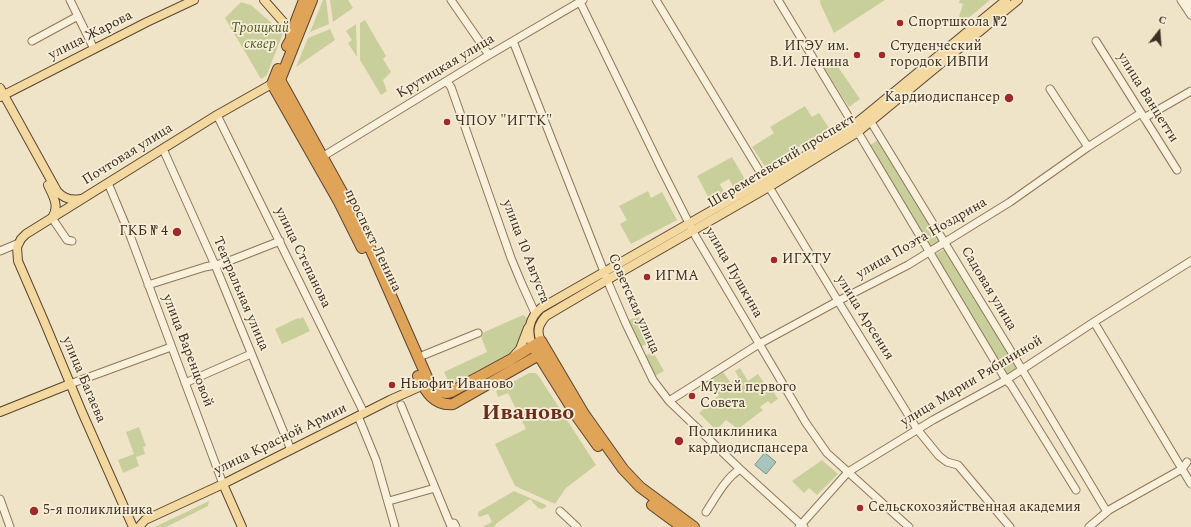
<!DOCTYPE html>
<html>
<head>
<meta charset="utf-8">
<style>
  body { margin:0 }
  #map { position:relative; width:1191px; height:527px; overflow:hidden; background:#f0e4c8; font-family:Spectral,serif }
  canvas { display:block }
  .north { position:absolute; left:1139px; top:12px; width:40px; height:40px; -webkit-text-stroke:3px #f7eed8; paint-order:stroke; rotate:17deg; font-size:11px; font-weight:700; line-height:16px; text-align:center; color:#3d2e20 }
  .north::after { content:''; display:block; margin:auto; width:14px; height:18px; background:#3d2e20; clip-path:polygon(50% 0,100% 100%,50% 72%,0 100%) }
</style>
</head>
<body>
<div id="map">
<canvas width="1191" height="527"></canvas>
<div class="north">С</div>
</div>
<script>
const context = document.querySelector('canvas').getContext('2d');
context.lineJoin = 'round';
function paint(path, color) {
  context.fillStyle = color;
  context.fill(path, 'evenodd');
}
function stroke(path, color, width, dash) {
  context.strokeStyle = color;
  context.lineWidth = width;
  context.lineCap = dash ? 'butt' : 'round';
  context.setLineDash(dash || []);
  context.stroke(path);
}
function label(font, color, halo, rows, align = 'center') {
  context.font = font + ' Spectral,serif';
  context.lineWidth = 3.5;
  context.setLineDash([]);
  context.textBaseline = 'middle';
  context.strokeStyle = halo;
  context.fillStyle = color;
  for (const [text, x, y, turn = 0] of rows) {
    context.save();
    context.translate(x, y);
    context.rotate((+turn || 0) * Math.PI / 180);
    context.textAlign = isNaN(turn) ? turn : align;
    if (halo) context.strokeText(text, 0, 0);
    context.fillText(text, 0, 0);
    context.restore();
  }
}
const green = new Path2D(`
  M323,0H326L329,24L310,32Z
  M330,0H348L353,8L333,22Z
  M820,0H885L834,33L820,3Z
  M960,0H990L959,26L957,23L963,4L959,3Z
  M241,2L251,5L283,33L268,72L266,76L261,79L225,18Z
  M365,20L386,56L383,59L391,72L383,80L387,91L381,95L360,60V23Z
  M356,24L357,57L348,43L352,40L346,31Z
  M330,29L335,40L296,67L308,38Z
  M832,58L860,99L849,107L822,65Z
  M805,106L812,117L819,113L829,128L766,168L752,147L774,133L770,127Z
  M879,139L943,244L930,250L869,146Z
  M732,157L746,181L733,187L729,179L720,184L724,192L710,200L697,176Z
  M648,191L651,198L662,192L677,220L631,244L620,224L627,220L619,206Z
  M947,248L1020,369L1008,376L934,255Z
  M523,315L527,318L518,348L512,355L451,387L444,372L487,352L480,334Z
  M303,317L310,331L282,344L275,329L298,318L299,319Z
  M639,317L651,338L647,344L640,347L628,320Z
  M653,352L664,371L655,376L644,356Z
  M740,368L748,381L758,374L765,384L768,383L778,399L771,404L768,401L760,407L763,410L738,429L726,420L716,430L699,413L719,395L708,382L723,372L731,383L739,378L735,371Z
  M529,373H535L538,375L596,465L566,488L555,504L515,486L495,444L526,429L508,393L498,397L496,391Z
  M139,427L146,446L143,447L145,454L136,457L139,466L123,473L118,460L134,454L126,432Z
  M822,460L838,474L817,495L809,488L804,493L792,481Z
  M514,491L544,504L546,505V507L542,509L538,508L530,499L496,524L494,527H484V526L492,522L488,514L480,517L478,516V512Z
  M209,501L208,506L166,527H155Z`);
const water = new Path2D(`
  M765,453L776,462L766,474L755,465Z`);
const minor = new Path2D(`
  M70,0L94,49
  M451,0L489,55
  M656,0L838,301L917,429L939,456L947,462L958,465L1010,527
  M778,0L862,139L1006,380L1011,385L1076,490
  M1181,0L1191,15
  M1188,0L1191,5
  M580,2L661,168L696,237L806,423L827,453L909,527
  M32,41L78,16
  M513,41L610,287L626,324L653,380L669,401L740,469L804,527
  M1096,41L1177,170
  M447,82L451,87L511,258L521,282L535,313
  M1050,89L1088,147
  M217,115L364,413
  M1144,118L1191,91
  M871,122L1020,366L1107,512
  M163,149L215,265L291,450
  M322,157L484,58L583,0
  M108,183L131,238L223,484
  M52,218L67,240L72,241
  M0,251L19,243
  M148,285L205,267L224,263L280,241
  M1094,322L1191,484
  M424,355L478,333
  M185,383L251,354
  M70,384L171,347
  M669,401L759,344L838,301L908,265L1010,202L1088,147L1141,113
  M401,405L450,524L454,523L456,527
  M358,416L376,460L395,527
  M0,499L10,527
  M389,501L435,488
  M560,511L577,527
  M706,512C716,497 725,479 740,469
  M799,527L848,472L933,420L1006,380L1094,322L1191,261
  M1089,527L1109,510L1182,469L1187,462`);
const major = new Path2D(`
  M264,0L286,25L290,31L291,38
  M0,88L57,191C63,198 71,201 81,199
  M0,97L147,22L194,0
  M48,185C53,196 60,206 52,218
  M541,341C536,331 539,324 546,316L607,280L769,187L858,132L1018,0
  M533,346C526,332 529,318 541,308L765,180L846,131L865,116L1006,0
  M513,357L520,349L528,328
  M0,412L70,384
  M223,484L242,527
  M133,527L82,412L44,321L18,261L17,247L21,239L26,234L217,115L277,81
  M139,527L145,520L223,484L390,400L428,383`);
const highway = new Path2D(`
  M312,0L280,80L359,223L430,384C436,391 442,395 451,392L510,360L541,341L584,414L623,469L640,487L694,527
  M287,46L291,39V34L304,0
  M278,69L272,84L339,202L362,248
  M536,351L578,418L598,446
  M418,376C425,391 434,406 453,404L546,351
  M652,505L682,527`);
const markers = [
  [900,23,4,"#9e2a2b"],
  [857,55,4,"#9e2a2b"],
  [882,55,4,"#9e2a2b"],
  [1009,98,5,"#9e2a2b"],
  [447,122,4,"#9e2a2b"],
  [177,232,5,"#9e2a2b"],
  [774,260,4,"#9e2a2b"],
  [647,277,4,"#9e2a2b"],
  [392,385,4,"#9e2a2b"],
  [692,396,4,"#9e2a2b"],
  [679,441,5,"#9e2a2b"],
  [860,508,4,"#9e2a2b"],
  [34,511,5,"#9e2a2b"]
];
const poiNames = [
  ["Спортшкола №2",908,23],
  ["ИГЭУ им.",849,47,"right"],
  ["В.И. Ленина",849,63,"right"],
  ["Студенческий",890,47],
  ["городок ИВПИ",890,63],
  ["Кардиодиспансер",1000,98,"right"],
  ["ЧПОУ \"ИГТК\"",455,122],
  ["ГКБ № 4",168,232,"right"],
  ["ИГХТУ",782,260],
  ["ИГМА",655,277],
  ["Ньюфит Иваново",400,385],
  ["Музей первого",700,388],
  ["Совета",700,404],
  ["Поликлиника",688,433],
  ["кардиодиспансера",688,449],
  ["Сельскохозяйственная академия",868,508],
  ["5-я поликлиника",43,511]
];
const parkNames = [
  ["Троицкий",260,29],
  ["сквер",260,45]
];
const streetNames = [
  ["улица Жарова",91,36,-27],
  ["Крутицкая улица",446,67,-31],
  ["улица Ванцетти",1147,98,58],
  ["Почтовая улица",128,155,-32],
  ["Шереметевский проспект",782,162,-31],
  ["улица Поэта Ноздрина",922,239,-30],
  ["проспект Ленина",372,241,64],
  ["улица 10 Августа",525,252,69],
  ["улица Степанова",302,258,64],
  ["улица Пушкина",733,273,60],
  ["Садовая улица",988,289,59],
  ["Театральная улица",240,294,67],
  ["Советская улица",633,304,66],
  ["улица Арсения",864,318,58],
  ["улица Варенцовой",187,351,69],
  ["улица Багаева",83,380,67],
  ["улица Марии Рябининой",972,382,-31],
  ["улица Красной Армии",281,440,-26]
];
const townNames = [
  ["Иваново",528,415]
];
paint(green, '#c9cf9b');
paint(water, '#a9c4bc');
stroke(water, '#6f938a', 1);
stroke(minor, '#8d765c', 9);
stroke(major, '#5b4430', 10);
stroke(highway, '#5b4430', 12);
stroke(minor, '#faf1dc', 7);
stroke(major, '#f3d9a0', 8);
stroke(highway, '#e0a458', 10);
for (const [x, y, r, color] of markers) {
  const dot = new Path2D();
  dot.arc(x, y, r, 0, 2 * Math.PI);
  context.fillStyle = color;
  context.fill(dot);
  stroke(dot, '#f7eed8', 1.5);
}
label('14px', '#3d2e20', '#f7eed8', poiNames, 'left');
label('italic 14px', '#4d5a26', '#f7eed8', parkNames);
label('14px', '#3d2e20', '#f7eed8', streetNames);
label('bold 22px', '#6b2e1e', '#f7eed8', townNames);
</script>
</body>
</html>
